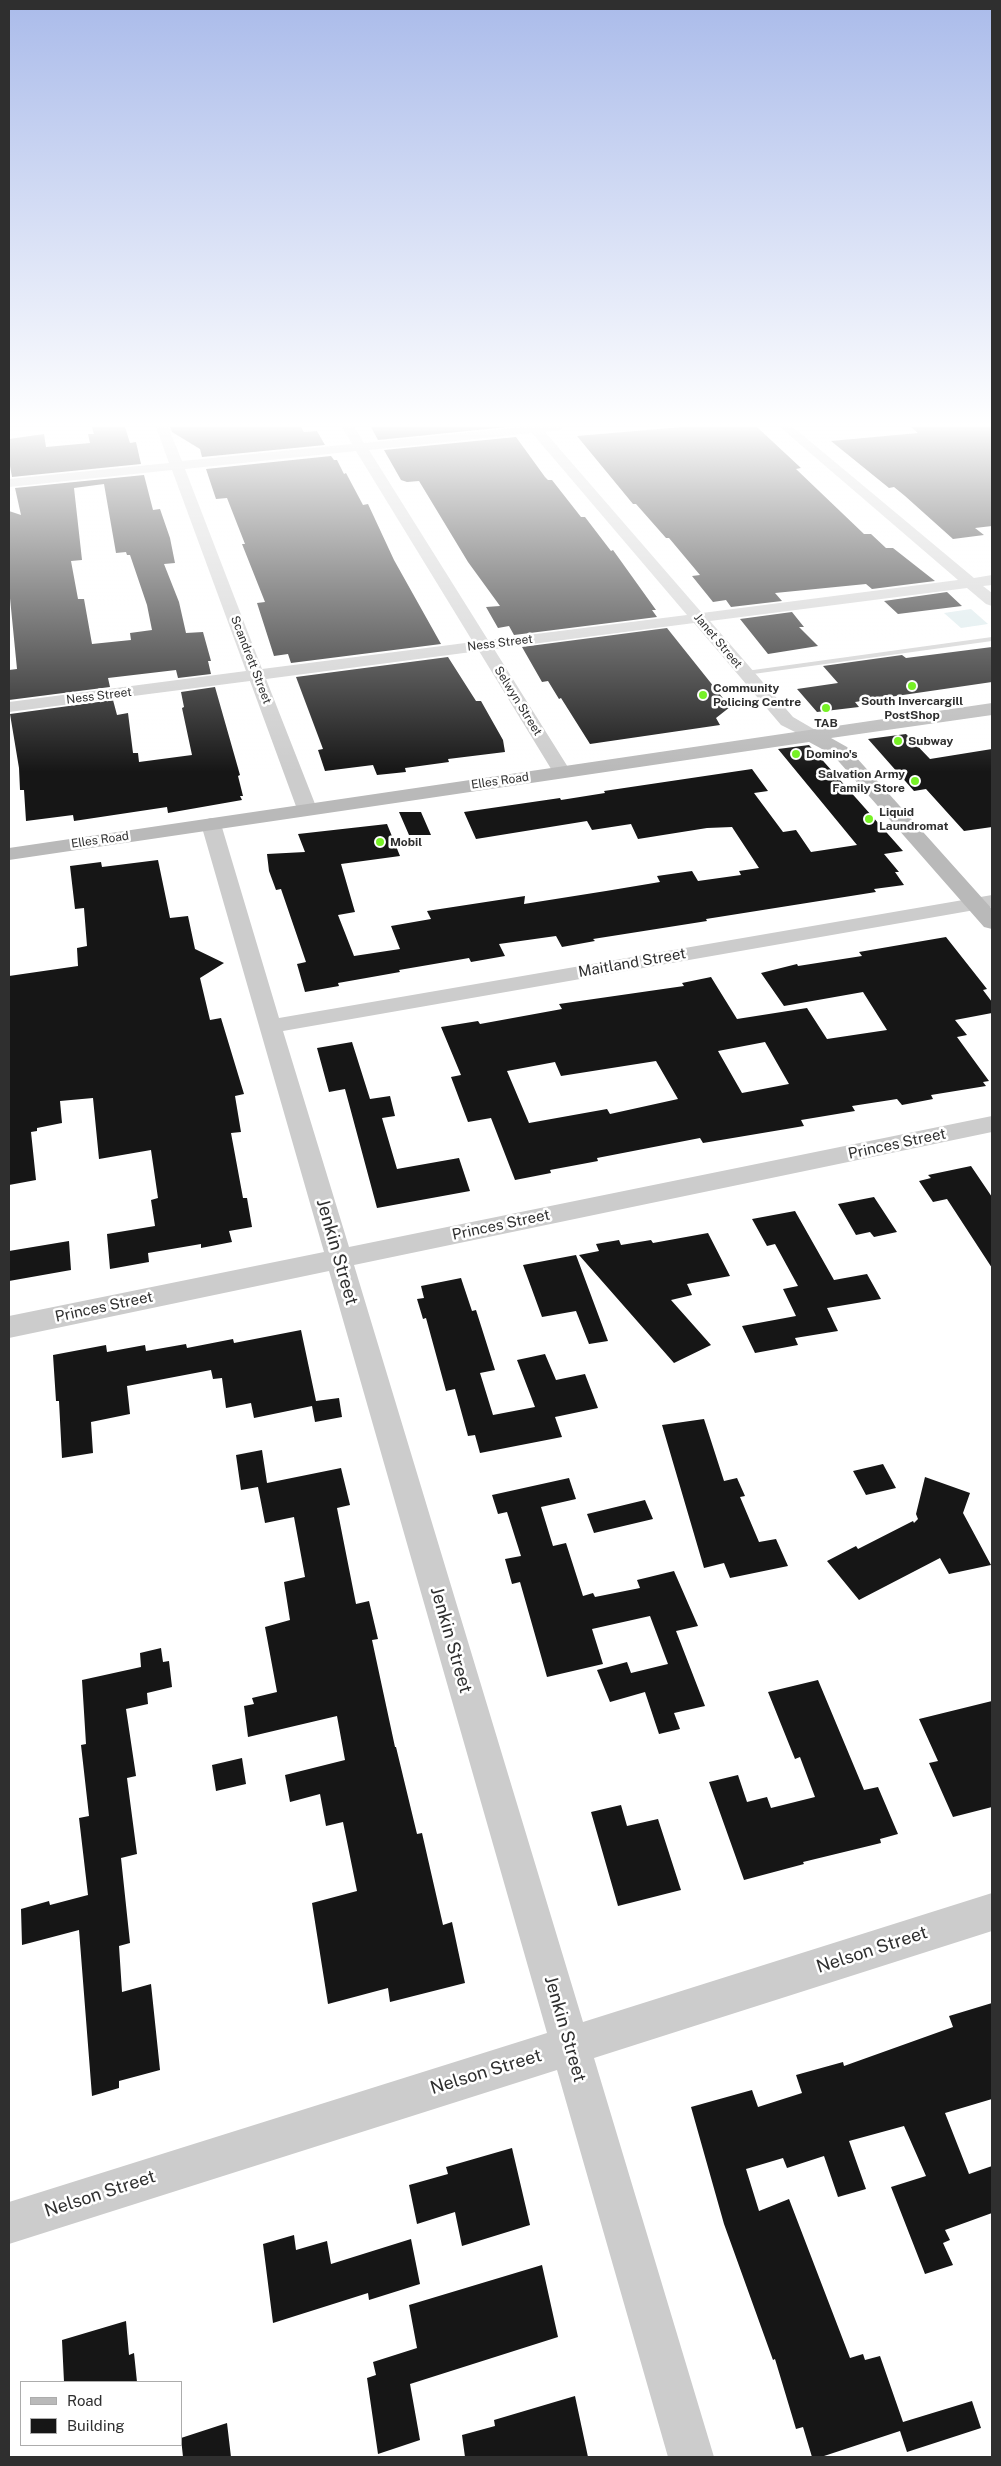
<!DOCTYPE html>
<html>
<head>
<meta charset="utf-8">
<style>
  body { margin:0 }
  #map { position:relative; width:1001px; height:2466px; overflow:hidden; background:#fff; font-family:"Public Sans",sans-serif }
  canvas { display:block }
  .frame { position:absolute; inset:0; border:10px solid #2f2f2f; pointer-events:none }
  .legend { position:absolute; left:20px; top:2381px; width:162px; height:65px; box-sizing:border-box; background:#fff; border:1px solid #acacac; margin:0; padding:6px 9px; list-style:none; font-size:15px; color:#2f2f2f }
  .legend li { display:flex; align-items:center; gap:10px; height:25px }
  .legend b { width:25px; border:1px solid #acacac }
</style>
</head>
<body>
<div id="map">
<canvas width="1001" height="2466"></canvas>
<div class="frame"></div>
<ul class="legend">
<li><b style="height:6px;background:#b9b9b9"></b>Road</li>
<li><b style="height:14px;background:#161616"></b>Building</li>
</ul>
</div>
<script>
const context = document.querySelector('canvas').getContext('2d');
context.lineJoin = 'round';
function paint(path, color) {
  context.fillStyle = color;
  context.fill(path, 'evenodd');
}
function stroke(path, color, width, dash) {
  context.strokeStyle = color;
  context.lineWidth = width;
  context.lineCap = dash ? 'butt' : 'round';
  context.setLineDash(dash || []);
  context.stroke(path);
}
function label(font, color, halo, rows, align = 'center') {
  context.font = font + ' "Public Sans",sans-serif';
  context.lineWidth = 5;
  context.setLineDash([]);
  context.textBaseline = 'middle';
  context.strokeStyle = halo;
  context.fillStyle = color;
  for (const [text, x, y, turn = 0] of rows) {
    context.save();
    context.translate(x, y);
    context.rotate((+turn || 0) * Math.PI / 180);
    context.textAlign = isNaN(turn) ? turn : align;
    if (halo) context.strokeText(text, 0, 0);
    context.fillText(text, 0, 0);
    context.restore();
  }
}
const green = new Path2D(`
  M971,609L988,624L961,628L944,613Z`);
const building = new Path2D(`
  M92,427H125L130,443L136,442L141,464L12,477L9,460V439L44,434L46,447L90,443L88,434H94Z
  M170,427H301L304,432L317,431L325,445L202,457L200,449L172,432Z
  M371,427H507L378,440Z
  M682,427H757L801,468L796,469L864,534H871L886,548H893L935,581L872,589L866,584L775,593L782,601L731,607L726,600L713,602L692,576L700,575L669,538H666L636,504H633L577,436Z
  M911,427H992V526L975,528L984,535L953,539L905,496L894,487L889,488L831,441L918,433Z
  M516,437L545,477L548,480H552L581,517H585L611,551L613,550L656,610H652L657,617L514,635L509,626L498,628L486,607L500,606L468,562L419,481L407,482L401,480L384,450Z
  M331,456L334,460H337L344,474L346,473L363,505L368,504L394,560L441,644L291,663L288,654L274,656L257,603L265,602L242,544H245L227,498L216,499L206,469Z
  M144,475L153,510L160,509L170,538L175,563L164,564L179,602L186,633L203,632L211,661H208L211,674L178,678L176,670L108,678L110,687L9,700V670L17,669L9,588V511L21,515L15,488ZM104,484L116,553L126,552L127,555H130L147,605L152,630L130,633L131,640L92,644L84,599H78L71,561L82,560L74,488Z
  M947,592L962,606L898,614L884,601Z
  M792,612L804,627H799L818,646L768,654L740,619Z
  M667,628L730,707L716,718L720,725L590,744L561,698L559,699L548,681L542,682L522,647Z
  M992,647V682L855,702L859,707L817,712L797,689L838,683L823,666L902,655L906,658Z
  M448,657L476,701H481L503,740L505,752L448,759L449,762L405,768L406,772L377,775L373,765L325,771L318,750L323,749L296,677Z
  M215,687L240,775L238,776L243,796H240L242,800L168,813L167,807L74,821L73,815L26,821L24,790H20L19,768L10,714L113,700L117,715L128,713L133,753H138L139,762L192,755L182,708L184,707L181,692Z
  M906,734L930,759L992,749V827L964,831L926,789L914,791L868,739Z
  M809,745L903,851L884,854L899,872H895L904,885L874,889L876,892L706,919L707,921L593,939L595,941L562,947L556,936L499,944L505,956L471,962L469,958L399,970L400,972L338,983L339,986L305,992L297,964L306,962L281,889L276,890L269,871L267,854L305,852L298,834L387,824L400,856L341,864L355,912L338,915L354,956L400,949L391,926L431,919L427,911L525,896L524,904L606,891L660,882L657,876L692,871L698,881L741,875L739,871L759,868L732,827L707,828L638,839L631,824L592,830L587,821L476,839L464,812L560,798L561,800L605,793L604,791L752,769L768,791L754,793L783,832L796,830L811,852L857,845L778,749Z
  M399,812H421L431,835H409Z
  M158,860L170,918L188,916L195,949L224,963L200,978L210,1020L221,1018L244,1094L235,1096L241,1132L231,1133L243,1198H247L252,1227L229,1231L232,1242L201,1248V1244L148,1253L149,1262L110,1269L107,1234L155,1226L151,1200L158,1198L151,1150L99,1159L93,1098L60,1101L62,1123L37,1128V1131L31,1132L36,1180L9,1185V976L78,966L77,948L87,946L84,908L75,909L70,866L101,862L102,867Z
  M946,937L987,989L983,990L992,1002V1013L955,1020L967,1035L957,1037L989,1081L983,1082L986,1086L931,1095L933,1099L902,1105L897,1099L852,1106L855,1111L801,1120L804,1126L703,1143L700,1138L597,1158L598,1161L550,1170L551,1173L515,1180L491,1118L468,1122L451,1077L461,1075L441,1027L478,1021L480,1024L562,1009L559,1004L684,986L682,983L711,977L737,1019L807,1008L827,1039L887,1030L863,992L784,1006L761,973L797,964L798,966L862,956L859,952ZM765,1042L789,1084L742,1093L718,1051ZM656,1061L678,1099L610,1114L607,1109L529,1123L507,1071L555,1062L561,1076Z
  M352,1042L370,1099L390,1096L395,1116L382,1118L397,1169L459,1158L470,1191L377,1208L345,1089L329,1092L317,1048Z
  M971,1166L992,1197V1268L947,1199L933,1202L919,1181L931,1178L928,1175Z
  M874,1197L897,1232L874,1237L870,1232L856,1235L838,1204Z
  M795,1211L834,1280L867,1274L881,1299L827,1308L838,1331L795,1338L798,1345L755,1353L742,1326L796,1316L783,1289L798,1286L775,1244L767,1246L752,1219Z
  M708,1233L730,1276L687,1284L692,1295L671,1300L711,1345L674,1363L579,1255L599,1251L596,1244L619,1240L621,1245L651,1240L653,1243Z
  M69,1241L71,1270L9,1281V1251Z
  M576,1255L608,1341L589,1344L576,1311L542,1317L523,1265Z
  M461,1278L472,1311L476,1310L495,1370L480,1373L493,1415L535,1407L517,1360L545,1354L556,1380L585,1374L598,1408L555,1417L562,1437L480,1453L475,1435L468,1436L455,1389L446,1391L426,1318L423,1319L417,1299L424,1298L421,1286Z
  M301,1330L316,1401L339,1398L342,1417L315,1422L312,1406L254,1418L251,1403L226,1408L222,1378L213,1379L211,1370L127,1386L130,1414L91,1422L93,1453L62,1458L59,1401H56L53,1355L106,1345L107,1352L145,1345L146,1351L186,1344L187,1348L233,1339L234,1343Z
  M704,1419L724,1481L737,1478L745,1496L740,1497L759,1542L776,1539L788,1566L730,1578L724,1563L704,1568L662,1425Z
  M262,1450L267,1483L341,1468L350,1505L337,1508L356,1604L369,1601L378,1639L372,1640L395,1747H396L417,1834L422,1833L443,1925L452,1922L465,1983L390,2002L388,1988L328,2004L312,1903L357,1891L343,1822L326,1826L320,1794L290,1802L285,1775L345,1760L337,1716L248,1737L244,1706L254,1704L252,1698L277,1692L265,1627L290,1620L284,1582L305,1577L294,1517L265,1523L258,1487L241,1490L236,1455Z
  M883,1464L896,1488L866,1495L853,1471Z
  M925,1477L970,1493L963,1513L991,1565L949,1574L940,1558L859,1600L827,1561L856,1546L858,1549L913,1521L914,1523L918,1519L916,1514Z
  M569,1478L576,1499L541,1507L553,1546L566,1543L583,1596L593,1593L595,1597L640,1588L637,1580L674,1571L698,1626L676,1631L705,1706L674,1713L680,1729L659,1734L645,1692L610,1702L597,1670L627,1662L631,1673L668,1664L650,1616L592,1629L603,1664L547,1677L520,1582L512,1584L505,1559L521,1556L507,1512L498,1514L492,1495Z
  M645,1500L653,1519L594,1533L587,1514Z
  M161,1648L163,1662L169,1661L172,1687L147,1693L148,1704L126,1709L136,1776L127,1778L137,1854L121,1858L130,1943L119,1946L122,1992L151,1984L160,2070L119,2081V2088L92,2096L79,1930L22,1945L21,1909L49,1901L50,1905L88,1895L79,1818L89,1816L81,1745L86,1744L82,1680L141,1667L140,1653Z
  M818,1680L864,1790L878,1787L898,1834L880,1839L881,1843L803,1862L804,1864L744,1880L709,1782L738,1775L747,1802L767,1797L771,1808L815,1797L800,1757L795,1759L768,1692Z
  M992,1701V1807L953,1817L929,1763L938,1761L919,1719Z
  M242,1758L246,1784L216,1791L212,1765Z
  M621,1805L627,1826L658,1819L681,1890L618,1906L591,1812Z
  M992,2003V2099L945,2113L969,2174L992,2166V2213L945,2230L950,2240L943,2243L953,2265L925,2274L891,2187L926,2176L904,2126L849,2141L866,2189L838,2197L824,2156L787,2168L783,2158L746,2169L759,2211L789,2199L850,2358L863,2354L865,2360L880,2356L903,2422L972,2401L981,2428L907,2452L900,2431L821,2457H812L803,2427L796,2429L775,2359L773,2360L724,2224L691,2107L752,2090L758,2107L802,2093L796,2075L843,2062L844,2066L953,2027L949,2016Z
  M512,2148L530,2225L462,2246L455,2212L417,2224L409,2185L448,2174L446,2167Z
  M294,2235L296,2250L327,2241L331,2264L411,2239L420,2284L369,2300L368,2293L273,2323L263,2244Z
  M542,2265L558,2337L410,2384L420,2440L378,2454L367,2378L376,2375L373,2362L417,2348L409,2305Z
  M126,2321L129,2355L134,2353L137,2382H64L62,2340Z
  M575,2396L588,2457H465L462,2435L495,2426L494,2420Z
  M227,2423L231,2457H183L181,2438Z`);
const lane = new Path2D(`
  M992,637V641L746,675L742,673L746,671Z`);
const street = new Path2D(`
  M156,427H168L182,461L352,444L342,427H354L364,443L522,427H562L561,430L545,432L702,613L958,580L780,427H793L974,578L992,575V585L983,586L992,593V606L986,604L967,588L710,621L793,717L817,731L820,735L817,739L811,740L781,725L694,623L494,649L571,772L569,776H555L553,772L479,651L266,679L317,809L314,813H300L297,809L250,681L9,712V702L246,671L172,470L9,487V479L169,463ZM532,433L687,615L488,640L369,450ZM356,451L473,642L262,669L185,469Z
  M211,818L218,820L221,824L279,1018L992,895V907L283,1031L349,1247L992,1116V1132L354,1265L583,2022L992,1893V1931L594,2058L714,2457H668L557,2070L9,2244V2202L547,2033L329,1271L9,1338V1316L324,1252L201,824L204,820Z`);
const secondary = new Path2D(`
  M992,703V715L831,738L847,747L992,909V929L984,927L833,755L809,742L9,860V848Z`);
const markers = [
  [912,686,5,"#77f126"],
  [703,695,5,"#77f126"],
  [826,708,5,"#77f126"],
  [898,741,5,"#77f126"],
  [796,754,5,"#77f126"],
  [915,781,5,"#77f126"],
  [869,819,5,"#77f126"],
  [380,842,5,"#77f126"]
];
const farStreetnames = [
  ["Janet Street",718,641,50],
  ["Ness Street",500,643,-7],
  ["Scandrett Street",251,660,69],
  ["Ness Street",99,696,-7],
  ["Selwyn Street",518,701,58],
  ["Elles Road",500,781,-8],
  ["Elles Road",100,840,-8]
];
const farPoinames = [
  ["Community",713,688],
  ["Policing Centre",713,702],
  ["South Invercargill",912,701,"center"],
  ["PostShop",912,715,"center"],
  ["TAB",826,723,"center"],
  ["Subway",908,741],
  ["Domino's",806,754],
  ["Salvation Army",905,774,"right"],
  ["Family Store",905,788,"right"],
  ["Liquid",879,812],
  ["Laundromat",879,826],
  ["Mobil",390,842]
];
const streetNames = [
  ["Maitland Street",632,963,-10],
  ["Princes Street",897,1144,-12],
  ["Princes Street",501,1225,-12],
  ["Princes Street",104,1307,-12]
];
const nearStreetnames = [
  ["Jenkin Street",337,1252,74],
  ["Jenkin Street",451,1640,74],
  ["Nelson Street",872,1950,-18],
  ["Jenkin Street",565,2029,74],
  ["Nelson Street",486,2072,-17],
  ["Nelson Street",100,2194,-18]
];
paint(green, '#d8e8ea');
paint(building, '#161616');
paint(lane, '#ccc');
paint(street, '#ccc');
paint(secondary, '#b9b9b9');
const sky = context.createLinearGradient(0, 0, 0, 772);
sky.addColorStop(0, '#aabbea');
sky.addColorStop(0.55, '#fff');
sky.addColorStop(1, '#ffffff00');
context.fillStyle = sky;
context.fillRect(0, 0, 1001, 772);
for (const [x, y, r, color] of markers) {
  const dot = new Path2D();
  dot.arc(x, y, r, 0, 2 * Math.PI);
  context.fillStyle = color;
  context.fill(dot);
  stroke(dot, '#fff', 2);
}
label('12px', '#2f2f2f', '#fff', farStreetnames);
label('bold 12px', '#2f2f2f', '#fff', farPoinames, 'left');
label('15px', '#2f2f2f', '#fff', streetNames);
label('18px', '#2f2f2f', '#fff', nearStreetnames);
</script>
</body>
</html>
